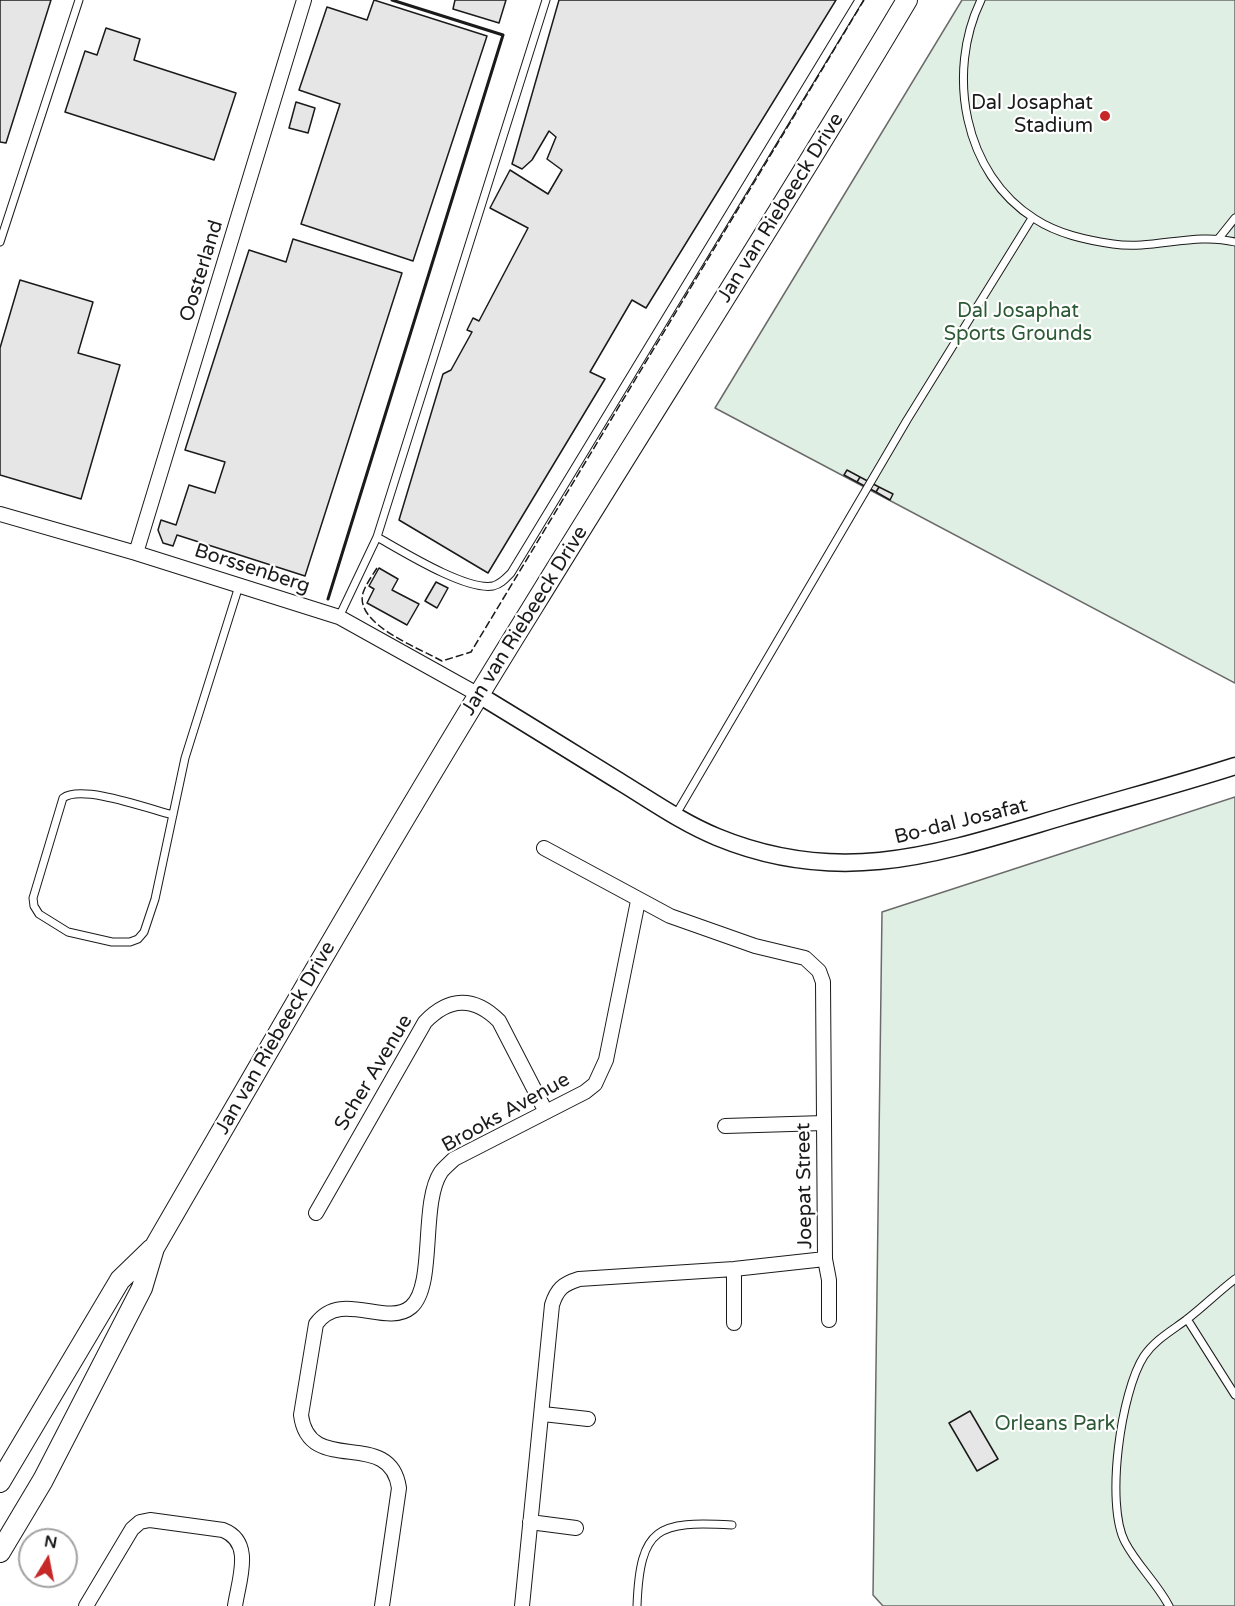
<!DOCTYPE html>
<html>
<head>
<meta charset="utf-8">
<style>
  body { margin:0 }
  #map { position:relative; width:1235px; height:1606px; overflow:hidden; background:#fff; font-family:"Varela Round",sans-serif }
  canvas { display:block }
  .north { position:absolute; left:18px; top:1528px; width:60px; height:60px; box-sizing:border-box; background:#fff; border:2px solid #a3a3a3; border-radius:50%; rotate:10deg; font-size:16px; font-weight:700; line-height:24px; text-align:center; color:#1a1a1a }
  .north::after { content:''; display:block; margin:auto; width:21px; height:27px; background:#c62828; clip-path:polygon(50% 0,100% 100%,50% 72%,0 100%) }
</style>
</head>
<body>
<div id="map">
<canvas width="1235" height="1606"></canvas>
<div class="north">N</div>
</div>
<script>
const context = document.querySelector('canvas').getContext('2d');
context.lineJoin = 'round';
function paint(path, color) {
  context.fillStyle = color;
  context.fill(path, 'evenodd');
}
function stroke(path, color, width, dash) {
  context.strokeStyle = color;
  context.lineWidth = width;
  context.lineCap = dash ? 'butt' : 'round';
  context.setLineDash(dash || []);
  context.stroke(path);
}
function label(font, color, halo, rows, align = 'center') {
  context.font = font + ' "Varela Round",sans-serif';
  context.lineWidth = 4.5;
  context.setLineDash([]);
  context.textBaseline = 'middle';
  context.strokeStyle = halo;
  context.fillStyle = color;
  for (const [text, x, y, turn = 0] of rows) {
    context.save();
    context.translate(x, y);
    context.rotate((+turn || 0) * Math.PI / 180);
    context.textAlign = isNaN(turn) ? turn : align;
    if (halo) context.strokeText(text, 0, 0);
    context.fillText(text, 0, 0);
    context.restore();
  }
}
const green = new Path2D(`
  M962,0H1235V683L715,408Z
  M1235,797V1606H883L873,1595L882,912Z`);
const building = new Path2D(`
  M0,0H51L6,143L0,142Z
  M374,0L487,36L413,261L301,224L340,104L299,90L327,7L367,20Z
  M455,0H506L499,23L453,9Z
  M559,0H836L646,308L632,300L590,372L605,379L488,573L399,520L443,374L451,370L472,332L467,330L473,318L479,321L528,228L490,208L510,170L548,194L562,170L547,159L556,137L549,131L532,160L522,169L512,164Z
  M106,28L140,39L134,60L236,93L214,160L65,112L85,51L97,55Z
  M296,102L315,108L308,133L289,128Z
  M293,239L402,273L305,576L177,535L173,546L163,543L158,530L161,520L176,525L189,485L215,493L225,462L185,450L249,250L286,262Z
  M20,280L93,302L78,353L120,365L81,499L0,475V348Z
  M847,470L860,477L857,482L844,475Z
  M860,477L879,487L876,492L857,482Z
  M879,487L893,494L890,500L876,492Z
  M379,568L398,579L392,590L419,604L407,625L367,603L374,589L369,586Z
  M436,582L448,588L437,608L425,601Z
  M970,1411L998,1459L977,1471L949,1423Z`);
const service = new Path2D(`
  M981,0C946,72 963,174 1035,219C1058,234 1086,240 1113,244C1154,250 1194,232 1235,242
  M1219,238L1235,218
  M0,242L79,0
  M377,537C402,551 466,591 493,586C501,584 505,579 511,573L859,0
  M339,617L377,537L546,0
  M173,815C149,809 82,784 63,798L33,898L34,906L39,914L68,932L112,942H130L138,939L144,932L155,899L185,758L239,586
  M675,816L907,420L1032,218
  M1187,1319L1235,1395
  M637,1606C640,1526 658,1521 732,1525
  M1169,1606C1157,1583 1137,1565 1125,1542C1105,1504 1121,1391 1144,1356C1155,1340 1171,1331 1186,1320C1203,1307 1218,1292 1235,1279`);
const minor = new Path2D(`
  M0,514L136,553L339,617L479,695
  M136,553L304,0
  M725,1126L824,1123
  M316,1213L425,1022C449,997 474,996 499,1021L546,1112
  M825,1259L829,1280V1320
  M734,1269V1323
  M543,1414L588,1419
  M530,1522L576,1528
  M86,1606L132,1529L140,1522L150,1520L223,1530C254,1542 239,1579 235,1606
  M382,1606L399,1488C390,1426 309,1478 301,1415L316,1324C341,1289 386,1328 411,1307C436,1286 420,1203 441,1172C444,1168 450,1163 454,1159L585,1092L595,1084L606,1060L638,901
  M522,1606L552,1305C557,1289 563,1284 579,1279L734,1269L825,1259L823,982L819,971L805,958L755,946L670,916L544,848`);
const tertiary = new Path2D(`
  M479,695C527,724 575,754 622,783C653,802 683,823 717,837C843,889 943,852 1065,816C1122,799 1179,784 1235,766`);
const secondary = new Path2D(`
  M0,1482L120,1280L152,1249
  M0,1552L43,1480L142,1288L154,1248C279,1032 403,816 534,605C658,403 786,204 907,0`);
const fence = new Path2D(`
  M377,568C372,576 366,584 363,593C354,624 419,648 442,661L471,652L864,0`);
const wall = new Path2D(`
  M328,599L503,35L392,0`);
const markers = [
  [1105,116,6,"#c62828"]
];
const poiNames = [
  ["Dal Josaphat",1093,104],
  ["Stadium",1093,127]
];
const streetNames = [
  ["Jan van Riebeeck Drive",781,208,-58],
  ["Oosterland",202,271,-73],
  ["Borssenberg",252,569,18],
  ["Jan van Riebeeck Drive",525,621,-58],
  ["Bo-dal Josafat",961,822,-14],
  ["Jan van Riebeeck Drive",276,1038,-60],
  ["Scher Avenue",374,1073,-59],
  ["Brooks Avenue",506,1113,-29],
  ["Joepat Street",805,1186,-91]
];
const parkNames = [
  ["Dal Josaphat",1018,312],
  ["Sports Grounds",1018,335],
  ["Orleans Park",1055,1425]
];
paint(green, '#e0efe3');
stroke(green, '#6a6a6a', 1.5);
paint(building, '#e6e6e6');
stroke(building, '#1a1a1a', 1.5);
stroke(service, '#1a1a1a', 9);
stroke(minor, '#1a1a1a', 16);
stroke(tertiary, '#1a1a1a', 19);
stroke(secondary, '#1a1a1a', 22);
stroke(service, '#fff', 7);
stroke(minor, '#fff', 14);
stroke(tertiary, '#fff', 16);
stroke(secondary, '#fff', 20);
stroke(fence, '#1a1a1a', 1.5, [8, 3]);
stroke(wall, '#1a1a1a', 3);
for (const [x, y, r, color] of markers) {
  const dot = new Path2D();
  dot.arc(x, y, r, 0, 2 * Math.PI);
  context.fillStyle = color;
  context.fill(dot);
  stroke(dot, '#fff', 2);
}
label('20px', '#1a1a1a', '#fff', poiNames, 'right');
label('20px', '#1a1a1a', '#fff', streetNames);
label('20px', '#2b5a34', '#fff', parkNames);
</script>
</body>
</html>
